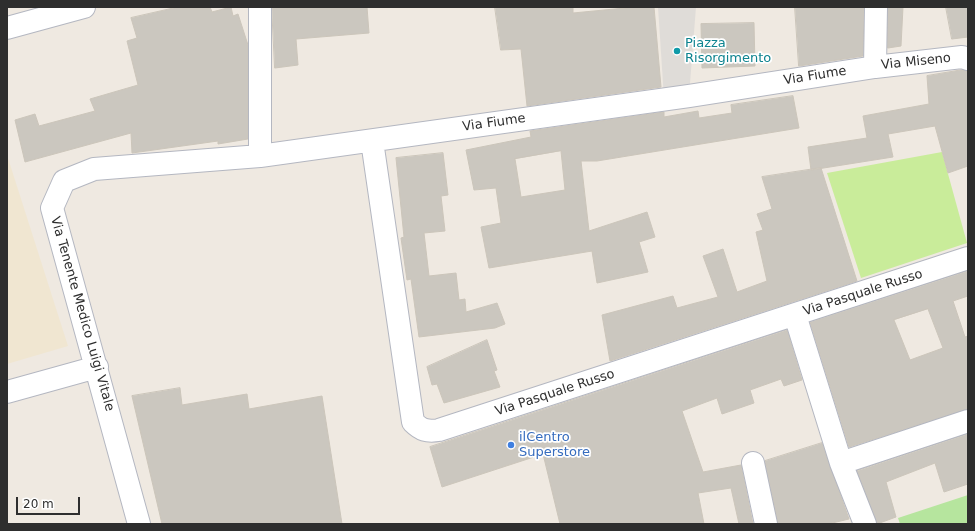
<!DOCTYPE html>
<html>
<head>
<meta charset="utf-8">
<style>
  body { margin:0 }
  #map { position:relative; width:975px; height:531px; overflow:hidden; background:#efe9e1; font-family:"DejaVu Sans",sans-serif }
  canvas { display:block }
  .frame { position:absolute; inset:0; border:8px solid #2e2e2e; pointer-events:none }
  .scale { position:absolute; left:16px; top:497px; width:64px; height:18px; box-sizing:border-box; border:2px solid #2e2e2e; border-top:0; padding-left:5px; font-size:12px; line-height:14px; white-space:nowrap; color:#2e2e2e; -webkit-text-stroke:3px #fff; paint-order:stroke }
</style>
</head>
<body>
<div id="map">
<canvas width="975" height="531"></canvas>
<div class="frame"></div>
<div class="scale">20 m</div>
</div>
<script>
const context = document.querySelector('canvas').getContext('2d');
context.lineJoin = 'round';
function paint(path, color) {
  context.fillStyle = color;
  context.fill(path, 'evenodd');
}
function stroke(path, color, width, dash) {
  context.strokeStyle = color;
  context.lineWidth = width;
  context.lineCap = dash ? 'butt' : 'round';
  context.setLineDash(dash || []);
  context.stroke(path);
}
function label(font, color, halo, rows, align = 'center') {
  context.font = font + ' "DejaVu Sans",sans-serif';
  context.lineWidth = 3.5;
  context.setLineDash([]);
  context.textBaseline = 'middle';
  context.strokeStyle = halo;
  context.fillStyle = color;
  for (const [text, x, y, turn = 0] of rows) {
    context.save();
    context.translate(x, y);
    context.rotate((+turn || 0) * Math.PI / 180);
    context.textAlign = isNaN(turn) ? turn : align;
    if (halo) context.strokeText(text, 0, 0);
    context.fillText(text, 0, 0);
    context.restore();
  }
}
const education = new Path2D(`
  M7,155L68,346L7,364Z`);
const green = new Path2D(`
  M968,495V524H900L898,518Z`);
const pitch = new Path2D(`
  M942,152L967,243L861,278L827,173Z`);
const plaza = new Path2D(`
  M658,7H696L689,96L664,98Z`);
const building = new Path2D(`
  M178,7H210L212,12L231,7L233,16L238,14L248,45V139L218,144V141L132,153L131,133L25,162L15,120L35,114L39,126L95,111L90,99L138,85L127,41L137,38L131,18Z
  M272,7H367L369,33L296,39L298,65L275,68Z
  M495,7H573V13L635,7H654L661,87L527,106L521,49L501,50Z
  M795,7H864L863,56L799,66Z
  M888,7H903L901,46L888,48Z
  M946,7H968V37L952,39Z
  M754,23L755,66L702,68L701,24Z
  M961,70L968,71V166L948,173L935,126L888,134L893,157L811,170L808,147L867,138L863,116L929,104L927,76Z
  M793,96L799,128L597,161H581L589,231L647,212L655,237L639,242L648,272L597,283L592,251L489,268L481,227L501,223L496,188L474,190L466,150L531,137L530,131L664,112V117L698,111L699,118L732,113L731,105ZM561,151L565,190L521,197L515,159Z
  M443,153L448,195L441,196L445,231L424,233L429,276L456,273L459,300L465,299L466,312L497,303L505,324L495,328L419,337L411,279L407,280L401,238L404,237L396,158Z
  M821,168L857,281L610,361L602,315L673,296L677,308L718,297L703,256L723,249L737,292L767,281L756,232L763,230L757,214L772,209L762,177Z
  M968,271V296L953,301L965,337L968,336V409L849,447L810,322ZM928,309L943,348L910,360L894,320Z
  M787,330L802,380L784,386L781,379L750,390L754,403L722,414L717,398L682,411L703,472L741,465L753,524H739L731,488L698,493L704,524H560L543,454L442,487L430,447Z
  M487,340L497,370L494,371L500,387L444,403L437,384L432,385L427,367Z
  M180,388L182,405L247,394L249,409L322,396L342,524H162L132,396Z
  M968,434V484L944,492L935,463L886,482L896,517L877,524L857,471Z
  M822,443L849,519L828,524H778L765,461Z`);
const minor = new Path2D(`
  M260,7V156
  M876,7L875,67L962,57L968,59
  M7,28L84,7
  M372,141L413,422C421,430 427,432 439,430L968,258
  M795,315L841,463L865,524
  M7,392L97,367
  M753,463L766,524
  M841,463L968,421
  M139,524L52,208L64,181L94,169L260,156L689,96L875,67`);
const markers = [
  [677,51,4,"#0f9aa8"],
  [511,445,4,"#3f7fe0"]
];
const cultureNames = [
  ["Piazza",685,44],
  ["Risorgimento",685,59]
];
const streetNames = [
  ["Via Miseno",916,62,-6],
  ["Via Fiume",815,76,-9],
  ["Via Fiume",494,123,-8],
  ["Via Pasquale Russo",863,293,-18],
  ["Via Tenente Medico Luigi Vitale",82,314,74],
  ["Via Pasquale Russo",555,393,-18]
];
const shopNames = [
  ["ilCentro",519,438],
  ["Superstore",519,453]
];
paint(education, '#f0e6d1');
paint(green, '#b6e59e');
paint(pitch, '#c9ec9a');
paint(plaza, '#dfdcd8');
paint(building, '#cbc7bf');
stroke(building, '#cbc5ba', 1);
stroke(minor, '#b4b7c1', 24);
stroke(minor, '#fff', 22);
for (const [x, y, r, color] of markers) {
  const dot = new Path2D();
  dot.arc(x, y, r, 0, 2 * Math.PI);
  context.fillStyle = color;
  context.fill(dot);
  stroke(dot, '#fff', 1.5);
}
label('13px', '#0d838f', '#fff', cultureNames, 'left');
label('13px', '#2e2e2e', '#fff', streetNames);
label('13px', '#366cbe', '#fff', shopNames, 'left');
</script>
</body>
</html>
